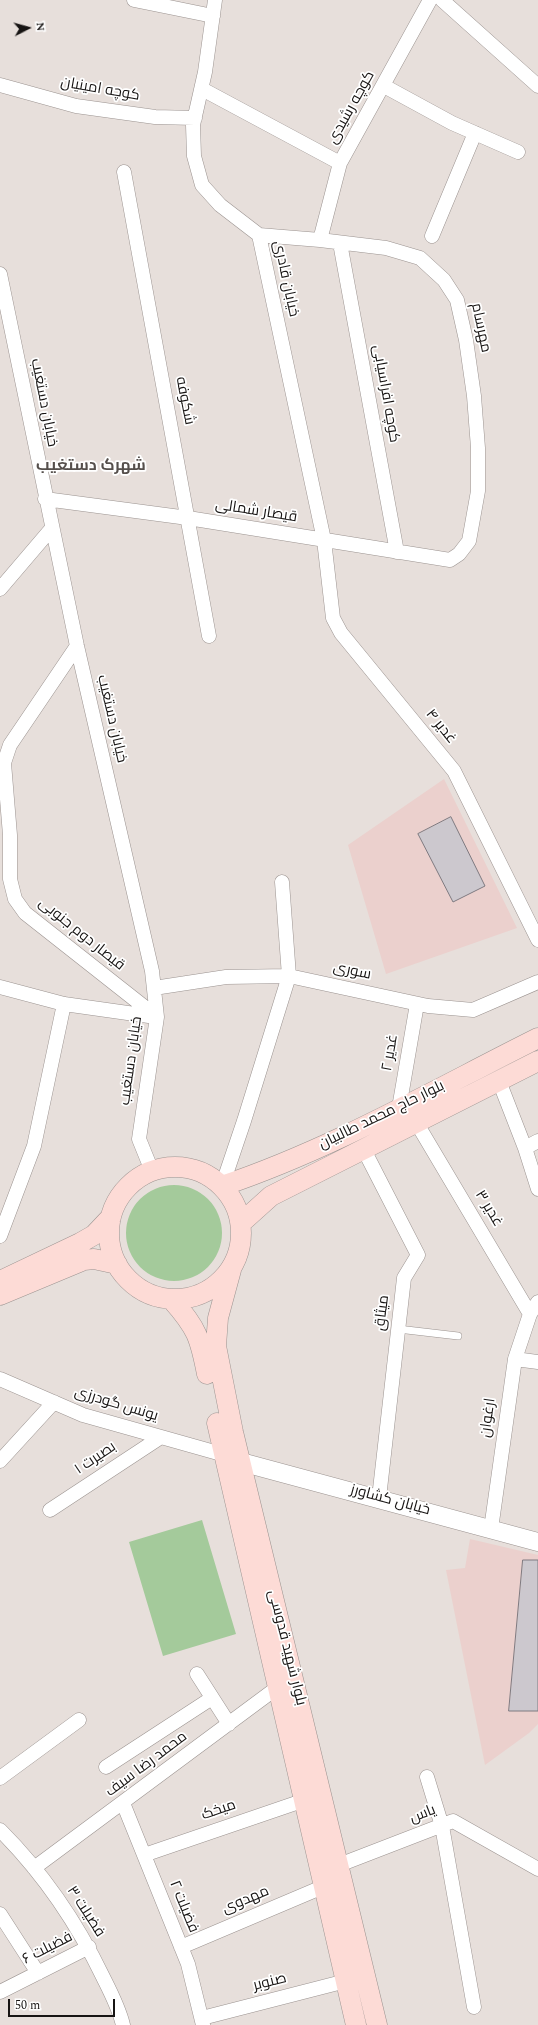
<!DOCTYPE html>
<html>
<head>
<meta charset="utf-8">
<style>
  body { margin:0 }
  #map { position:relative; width:538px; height:2025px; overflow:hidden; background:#e7dfdb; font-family:Spectral,serif }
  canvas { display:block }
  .north { position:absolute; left:8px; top:8px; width:40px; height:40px; -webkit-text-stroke:3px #fff; paint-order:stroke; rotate:84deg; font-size:11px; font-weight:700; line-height:16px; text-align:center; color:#171413 }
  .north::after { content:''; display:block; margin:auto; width:14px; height:18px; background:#171413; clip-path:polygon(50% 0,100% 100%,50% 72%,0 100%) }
  .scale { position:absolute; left:8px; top:1999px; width:107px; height:18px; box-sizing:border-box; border:2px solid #171413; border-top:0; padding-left:5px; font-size:12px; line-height:14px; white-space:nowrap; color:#171413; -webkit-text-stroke:3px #fff; paint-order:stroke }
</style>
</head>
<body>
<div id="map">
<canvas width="538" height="2025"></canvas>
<div class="north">N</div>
<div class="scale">50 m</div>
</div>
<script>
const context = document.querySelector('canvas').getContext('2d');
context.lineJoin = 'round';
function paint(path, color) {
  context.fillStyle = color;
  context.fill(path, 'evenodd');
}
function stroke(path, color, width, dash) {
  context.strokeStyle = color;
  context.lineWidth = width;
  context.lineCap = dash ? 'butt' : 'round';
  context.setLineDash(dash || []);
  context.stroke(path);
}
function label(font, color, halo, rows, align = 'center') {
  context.font = font + ' Spectral,Cairo,serif';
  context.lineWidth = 3.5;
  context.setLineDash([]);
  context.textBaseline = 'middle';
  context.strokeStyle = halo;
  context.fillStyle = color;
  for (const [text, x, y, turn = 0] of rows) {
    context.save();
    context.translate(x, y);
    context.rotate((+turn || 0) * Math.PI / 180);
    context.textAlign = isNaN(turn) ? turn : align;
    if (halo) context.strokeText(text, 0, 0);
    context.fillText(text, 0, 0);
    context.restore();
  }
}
const education = new Path2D(`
  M444,779L517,928L386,974L348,845Z
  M470,1539L538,1555V1724L529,1733L485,1765L446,1570L465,1568Z`);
const green = new Path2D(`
  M126 1233a48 48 0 1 1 96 0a48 48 0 1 1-96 0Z
  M202,1520L236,1634L163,1656L129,1542Z`);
const building = new Path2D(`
  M451,817L485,886L453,902L418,834Z
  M523,1560H538V1711H509Z`);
const service = new Path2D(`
  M398,1329L458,1336`);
const minor = new Path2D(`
  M134,0L213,16
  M215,0L205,72L193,125L194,156L202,185L220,205L259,235L324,540L333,618L341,633L454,771L538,940
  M442,0L538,86
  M0,85L76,106L155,117L195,118
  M384,86L452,123L518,152
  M202,89L340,163
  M124,172L209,636
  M432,236L475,133
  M320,240L340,163L430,0
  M340,243L397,552
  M0,274L77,646L152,971L157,1017L139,1139L152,1171
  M45,499L188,518L450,560L459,554L469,541L478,491V448L474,396L466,340L457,300L444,280L420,258L386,248L320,240L259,235
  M0,589L52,528
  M77,646L10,745L4,763L10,835V879L15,899L25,913L157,1017
  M0,987L64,1004L156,1017
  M154,988L226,977L289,976L428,1006L473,1010L538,982
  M499,1081L525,1148L538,1189
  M399,1108L417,1004
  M416,1122L530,1314
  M363,1148L418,1255L404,1278L379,1498
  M525,1148L538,1141
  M222,1186L244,1121L289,976L282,882
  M0,1236L34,1146L64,1004
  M515,1359L538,1362
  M0,1379L83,1415L225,1455
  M0,1461L54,1402
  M50,1510L161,1437
  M491,1529L515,1359L530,1314L538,1302
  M197,1674L229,1724
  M106,1767L212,1698
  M427,1777L442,1826L474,2007
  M0,1778L79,1720
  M123,1803L188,1964L203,2025
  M0,1830C43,1873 77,1923 103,1977C111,1993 119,2008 123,2025
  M144,1855L305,1800
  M339,1865L453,1821L538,1869
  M34,1868L278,1687
  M0,1914L38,1973
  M181,1947L325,1886
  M0,1992L89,1947
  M202,2018L346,1981`);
const tertiary = new Path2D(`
  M241,1462L538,1542`);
const secondary = new Path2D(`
  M109 1233a66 66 0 1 1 132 0a66 66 0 1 1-132 0Z
  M222,1186C332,1149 434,1090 538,1038
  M241,1223L271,1196L538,1061
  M231,1270L218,1318L216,1346L233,1432L377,2025
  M0,1281L80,1243L94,1235L111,1217
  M0,1295L84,1260L94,1259L117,1264
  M172,1300C197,1328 200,1338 207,1374
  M217,1423L356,2025`);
const streetNames = [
  ["کوچه امینیان",100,90,10],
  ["کوچه رشیدی",352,108,-61],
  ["خیابان قادری",285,279,78],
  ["مهرسام",480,328,78],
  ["کوچه افراسیابی",385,394,80],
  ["شکوفه",184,401,79],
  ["خیابان دستغیب",43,403,79],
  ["قیصار شمالی",256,512,9],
  ["خیابان دستغیب",111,719,77],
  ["غدیر ۴",440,727,51],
  ["قیصار دوم جنوبی",81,935,39],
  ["سوری",352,972,12],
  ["غدیر ۲",391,1053,-80],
  ["خیابان دستغیب",132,1061,-82],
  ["بلوار حاج محمد طالبیان",382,1116,-26],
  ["غدیر ۳",488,1209,59],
  ["میثاق",383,1313,-83],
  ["یونس گودرزی",116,1405,17],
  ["ارغوان",489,1418,-82],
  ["بصیرت ۱",96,1459,-34],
  ["خیابان کشاورز",390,1501,15],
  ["بلوار شهید قدوسی",286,1648,76],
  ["محمد رضا سیف",147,1765,-37],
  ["میخک",219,1811,-19],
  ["یاس",423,1815,-21],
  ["مهدوی",246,1901,-23],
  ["فضیلت ۲",183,1907,68],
  ["فضیلت ۳",85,1912,57],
  ["فضیلت ۶",48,1949,-27],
  ["صنوبر",270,1983,-14]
];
const neighbourhoodNames = [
  ["شهرک دستغیب",91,467]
];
paint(education, '#ebd0cd');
paint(green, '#a4ca9b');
paint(building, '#ccc8ce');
stroke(building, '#7f7b81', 1);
stroke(service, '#9b9390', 8);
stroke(minor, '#9b9390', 15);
stroke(tertiary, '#9b9390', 19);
stroke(secondary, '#9b9390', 21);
stroke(service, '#fff', 7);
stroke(minor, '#fff', 14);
stroke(tertiary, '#fff', 18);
stroke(secondary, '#fddbd6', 20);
label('15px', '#171413', '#fff', streetNames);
label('bold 16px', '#554f4c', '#fff', neighbourhoodNames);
</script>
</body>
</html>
